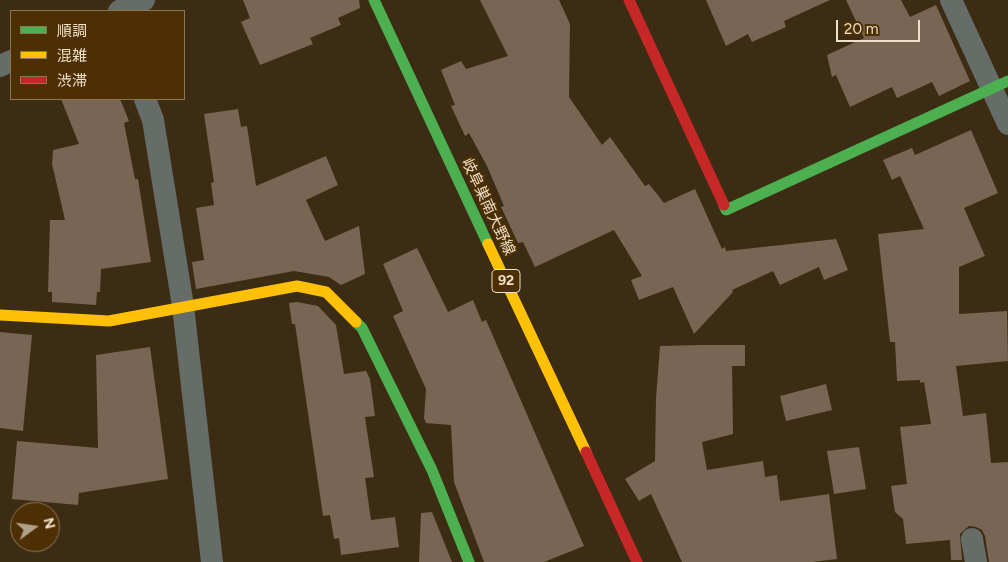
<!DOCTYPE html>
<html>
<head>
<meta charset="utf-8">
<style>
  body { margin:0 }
  #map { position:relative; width:1008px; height:562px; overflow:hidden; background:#3c2c14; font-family:Figtree,"Noto Sans JP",sans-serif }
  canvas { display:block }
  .legend { position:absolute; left:10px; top:10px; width:175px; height:90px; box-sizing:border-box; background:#4c3004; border:1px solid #8e7653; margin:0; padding:6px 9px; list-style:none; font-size:15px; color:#f0dfca }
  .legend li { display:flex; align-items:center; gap:10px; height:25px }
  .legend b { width:25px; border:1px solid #8e7653 }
  .north { position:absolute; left:10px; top:502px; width:50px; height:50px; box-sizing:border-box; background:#4c3004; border:1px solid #8e7653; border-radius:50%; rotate:76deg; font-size:14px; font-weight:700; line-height:20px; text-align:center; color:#f0dfca }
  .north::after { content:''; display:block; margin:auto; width:18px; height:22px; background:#b1a08a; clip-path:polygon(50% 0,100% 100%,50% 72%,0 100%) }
  .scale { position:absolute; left:836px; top:20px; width:84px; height:22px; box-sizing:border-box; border:2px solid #f0dfca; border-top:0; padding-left:6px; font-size:15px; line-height:18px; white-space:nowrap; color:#f0dfca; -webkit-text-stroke:4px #4c3004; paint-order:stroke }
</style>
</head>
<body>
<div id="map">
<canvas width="1008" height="562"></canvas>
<ul class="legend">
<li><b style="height:6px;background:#4caf50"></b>順調</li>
<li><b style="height:6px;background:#ffc107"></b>混雑</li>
<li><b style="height:6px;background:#c62828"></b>渋滞</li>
</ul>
<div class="north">N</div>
<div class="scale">20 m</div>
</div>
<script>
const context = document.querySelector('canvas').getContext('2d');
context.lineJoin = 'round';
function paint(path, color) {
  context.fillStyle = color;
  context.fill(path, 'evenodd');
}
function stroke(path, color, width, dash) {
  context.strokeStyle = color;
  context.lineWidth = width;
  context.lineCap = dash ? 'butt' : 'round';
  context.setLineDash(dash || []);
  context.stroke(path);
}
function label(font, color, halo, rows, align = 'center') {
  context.font = font + ' Figtree,"Noto Sans JP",sans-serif';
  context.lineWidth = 5;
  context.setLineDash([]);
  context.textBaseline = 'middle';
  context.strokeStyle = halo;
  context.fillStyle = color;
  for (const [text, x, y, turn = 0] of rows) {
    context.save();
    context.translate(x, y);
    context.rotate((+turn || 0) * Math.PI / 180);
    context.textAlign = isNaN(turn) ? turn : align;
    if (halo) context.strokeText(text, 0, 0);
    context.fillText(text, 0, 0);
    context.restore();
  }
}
const building = new Path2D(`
  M243,0H359L360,8L338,18L341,25L310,38L313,44L260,65L241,22L250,18Z
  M480,0H559L570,24L569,97L602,145L610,137L645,186L649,184L664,203L695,189L722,249L725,247L726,251L836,239L848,270L824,280L819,267L780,285L773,271L732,290L733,292L694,334L673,287L639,300L631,280L642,276L614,230L535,267L523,242L518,243L501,207L504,206L487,166L469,133L465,136L451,106L455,105L441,70L461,61L466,69L508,56Z
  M706,0H830L784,21L786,27L752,42L748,34L726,46Z
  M846,0H901L910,17L936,5L970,81L939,96L932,82L897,98L892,87L850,107L836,75L832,77L827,55L864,38Z
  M61,99H120L129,121L124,123L135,179H138L151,262L101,269L100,292H97L96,305L52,302V292H48L50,220H65L52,164L53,150L79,144Z
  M238,109L241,127L247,126L256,186L326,156L338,185L306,200L325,241L359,226L365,274L341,285L329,277L294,271L196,289L192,262L204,260L196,208L214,205L211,183L214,182L204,114Z
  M971,130L998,193L964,208L985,256L959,267V314L1007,311L1008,361L956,366L963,416L986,413L991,463L1008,462V562H989L985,536L982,530L976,527L969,526L960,534L962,560H951L950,540L906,544L903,519L895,512L891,486L907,484L900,427L931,424L924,382L920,383V380L897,381L895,342H890L878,234L924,229L900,176L892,180L883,160L912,148L915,155Z
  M417,248L448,312L473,300L482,322L486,320L584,546L544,562H484L454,482L451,425L426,423L424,418L426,389L393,316L403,311L383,264Z
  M297,302L318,306L336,325L344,374L366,371L370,379L375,416L365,417L374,477L365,478L371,520L395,517L399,547L341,555L339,538L334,539L330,515L323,516L295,324H292L289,303Z
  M0,332L32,335L23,431L0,428Z
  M699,345H745V366H732L733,434L702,442L707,470L763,461L765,477L777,475L780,501L829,494L837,559L812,562H682L651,494L639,501L625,479L655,461L656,398L660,346Z
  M150,347L168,479L79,493L78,505L12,499L17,441L98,448L96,355Z
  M826,384L832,410L786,421L780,396Z
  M859,447L866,489L834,494L827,451Z
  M432,512L452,562H419L421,513Z`);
const street = new Path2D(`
  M951,0L1008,124
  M119,11L144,0
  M0,66L11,61
  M145,99L153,120L183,306L212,562
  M972,539L976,562`);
const fast = new Path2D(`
  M374,0L488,244
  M724,205L726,210L1008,81
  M356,322L362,328L432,470L469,562`);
const slow = new Path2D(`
  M488,244L586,452
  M0,315L109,321L297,286L326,292L356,322`);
const jam = new Path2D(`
  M629,0L724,205
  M586,452L637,562`);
const shields = [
  [506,281,28]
];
const shieldNames = [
  ["92",506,281]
];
const streetNames = [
  ["岐阜巣南大野線",488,207,65]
];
paint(building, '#786553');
stroke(street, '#666c68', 22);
stroke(fast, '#4caf50', 11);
stroke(slow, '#ffc107', 11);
stroke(jam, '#c62828', 11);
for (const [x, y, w] of shields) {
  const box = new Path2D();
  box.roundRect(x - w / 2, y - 11.5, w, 23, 4);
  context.fillStyle = '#4c3004';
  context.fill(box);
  stroke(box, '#f0dfca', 1);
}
label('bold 14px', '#f0dfca', null, shieldNames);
label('15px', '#f0dfca', '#4c3004', streetNames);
</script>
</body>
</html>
